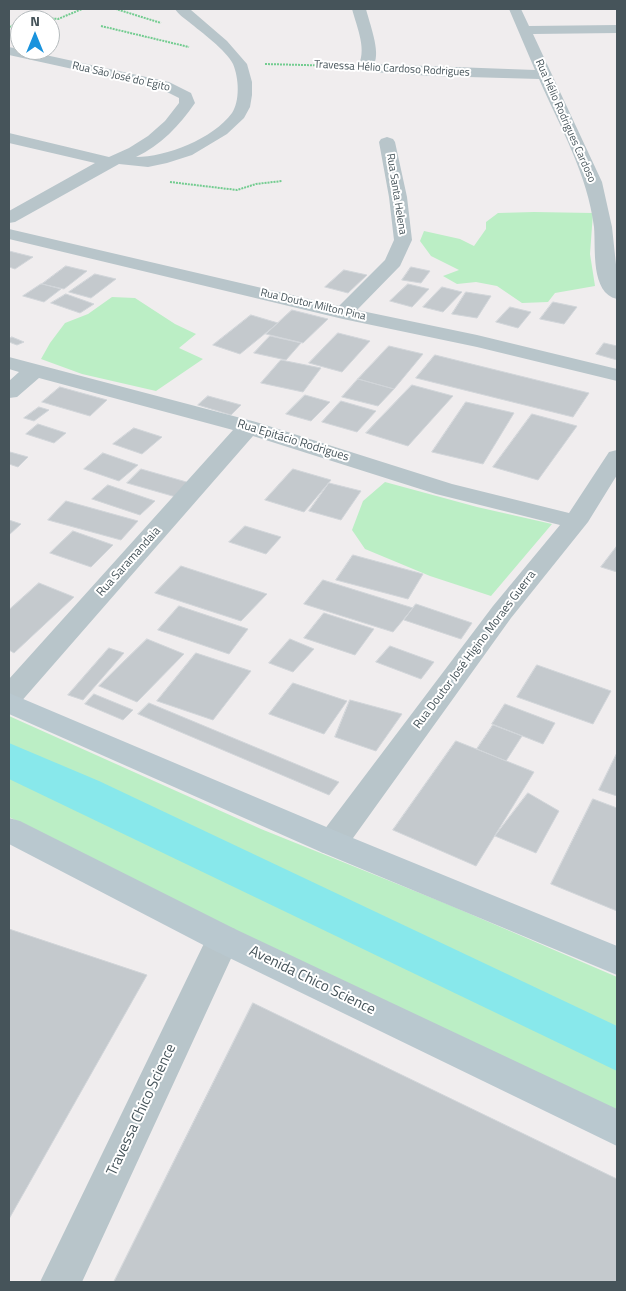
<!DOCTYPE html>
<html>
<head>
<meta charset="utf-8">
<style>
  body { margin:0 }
  #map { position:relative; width:626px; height:1291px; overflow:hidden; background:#f0edee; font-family:"Titillium Web",sans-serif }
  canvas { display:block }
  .frame { position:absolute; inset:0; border:10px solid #46545a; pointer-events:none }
  .north { position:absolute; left:10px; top:10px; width:50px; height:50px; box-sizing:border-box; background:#fff; border:1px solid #b5bbbd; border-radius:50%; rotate:0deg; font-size:14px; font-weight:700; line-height:20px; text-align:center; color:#46545a }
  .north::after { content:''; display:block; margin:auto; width:18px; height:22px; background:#1a93dd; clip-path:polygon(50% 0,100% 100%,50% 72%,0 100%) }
</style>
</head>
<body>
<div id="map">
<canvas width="626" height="1291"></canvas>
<div class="frame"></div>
<div class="north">N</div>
</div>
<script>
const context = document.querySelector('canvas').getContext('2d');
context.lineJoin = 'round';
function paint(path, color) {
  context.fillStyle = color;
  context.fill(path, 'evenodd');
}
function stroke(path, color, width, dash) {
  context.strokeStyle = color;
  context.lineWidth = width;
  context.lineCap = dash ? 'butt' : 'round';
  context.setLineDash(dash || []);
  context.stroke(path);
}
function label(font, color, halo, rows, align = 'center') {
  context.font = font + ' "Titillium Web",sans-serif';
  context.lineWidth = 4;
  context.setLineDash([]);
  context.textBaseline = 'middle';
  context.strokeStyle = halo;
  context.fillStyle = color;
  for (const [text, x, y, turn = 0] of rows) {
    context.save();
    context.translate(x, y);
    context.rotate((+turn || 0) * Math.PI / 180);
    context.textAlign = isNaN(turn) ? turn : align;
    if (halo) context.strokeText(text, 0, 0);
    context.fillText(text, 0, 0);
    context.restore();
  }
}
const green = new Path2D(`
  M534,212L593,213L590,254L595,286L555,293L548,302L522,303L497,286L476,282L457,284L443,276L459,270L431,256L420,241L424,231L460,239L474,246L486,229V222L498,213Z
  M112,297L135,298L175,324L196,334L179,348L203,359L156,391L82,374L41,359L50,343L65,323L88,314Z
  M385,482L477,507L552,524L491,596L430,576L365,549L352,530L363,501Z
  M9,716L261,829L447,904L617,977V1112L202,915L9,817Z`);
const water = new Path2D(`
  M9,743L99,781L617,1026V1071L9,779Z`);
const building = new Path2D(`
  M9,251L33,257L15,269L9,267Z
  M66,266L87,271L64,289L42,284Z
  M411,267L430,271L421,283L402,280Z
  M344,270L367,275L348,293L325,287Z
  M95,274L116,279L91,298L69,292Z
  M41,284H42L61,289L44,302L23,296Z
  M408,284L429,289L412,307L390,301Z
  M442,287L462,292L443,312L423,307Z
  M466,292L491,296L477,318L452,314Z
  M66,294L94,304L80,313L51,303Z
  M553,302L577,307L564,324L540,319Z
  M510,307L531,312L518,328L496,322Z
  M292,310L328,319L303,343L266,334Z
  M251,315L278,323L240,354L213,345Z
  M338,333L370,341L342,372L309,363Z
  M270,336L301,343L286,360L254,353Z
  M12,337L24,342L17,345L9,342V339Z
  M604,343L617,346V360L596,354Z
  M389,346L423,354L394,389L358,379Z
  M435,355L589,393L573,417L416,378Z
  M281,360L321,368L303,392L261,383Z
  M358,379L394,389L378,406L342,397Z
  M412,385L453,396L408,446L366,433Z
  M60,387L107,400L90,416L42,402Z
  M305,395L330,402L311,421L286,414Z
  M208,396L241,405L231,415L198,405Z
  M341,401L376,411L357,432L322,422Z
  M466,402L514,413L483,464L432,452Z
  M39,407L49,410L34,421L24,418Z
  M532,414L577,426L538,480L493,467Z
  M38,424L66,433L54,443L26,434Z
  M134,428L162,437L142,454L113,444Z
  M10,452L28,457L18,467L9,464Z
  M103,453L138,465L119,481L84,469Z
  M141,469L197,485L183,499L127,483Z
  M293,469L331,480L304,512L265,500Z
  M329,483L361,491L341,520L309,511Z
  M108,485L155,501L140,515L92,499Z
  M66,501L138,521L121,540L48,520Z
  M9,520L21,524L9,535Z
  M245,526L281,537L266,554L229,542Z
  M73,531L113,545L91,567L50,553Z
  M617,546V572L601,567Z
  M353,555L423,574L408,599L336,580Z
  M181,566L267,594L241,621L155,593Z
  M323,580L413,608L393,632L304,604Z
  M39,583L74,597L14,653L9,650V610Z
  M416,604L472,623L461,639L404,620Z
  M179,606L248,629L229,654L158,630Z
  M324,613L374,629L355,655L304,638Z
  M147,639L184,654L137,702L99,686Z
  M290,639L314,649L293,672L269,663Z
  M390,646L434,662L421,679L376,662Z
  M109,648L124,653L83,700L68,695Z
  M196,653L251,671L213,720L157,701Z
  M537,665L611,691L593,724L517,697Z
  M293,683L347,701L324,734L269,714Z
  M94,694L133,710L123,720L85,704Z
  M350,700L402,714L376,751L335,737Z
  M149,703L339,782L329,795L138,714Z
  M505,704L555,723L543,744L492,724Z
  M493,725L522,736L506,761L477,749Z
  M456,741L534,772L476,866L393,830Z
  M617,753V796L599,790Z
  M528,793L559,811L536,853L495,836Z
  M593,799L617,808V911L551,884Z
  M9,929L147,975L9,1219Z
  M253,1003L617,1179V1282H114Z`);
const path = new Path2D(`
  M49,9H116L161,23
  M28,20L36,17L58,19L82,9
  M101,26L189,47
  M9,27L20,23
  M265,64L341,66
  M170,182L237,190L256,184L282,181`);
const minor = new Path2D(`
  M175,9L191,10L227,41L247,64L252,82V95L250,107L244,118L227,134L192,155L167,163L148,167L119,164L15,222L9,223V211L95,163L9,143V133L109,157L129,148L148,136L165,121L179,103V98L159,88L9,55V47L169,82L191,93L195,103C179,126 161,145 136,157C166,157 213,139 232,113C240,101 239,78 233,64C226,50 201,32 189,22C184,18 178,14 175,9Z
  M352,9H366C369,22 381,52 374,64L535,70L509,9H521L529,26L617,25V33L533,34L602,182L612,227L617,274V299C590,293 596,248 594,227C588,175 560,127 539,79L432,76L359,71L357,68C368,51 357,28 352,9Z
  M387,137L393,139L395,142L407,197L412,240L400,266L357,310L477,335L617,369V381L477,347L343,319L9,239V229L339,306L385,260L394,240L389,197L379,142L381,139Z
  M9,357L256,422L452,484L569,513L609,452L617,450V475L588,522L511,618L343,852L332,855L321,852L316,843L321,834L493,606L560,525L436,494L253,436L19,704L9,707V679L233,430L39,378L17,397L9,398V381L19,372L9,369Z
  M223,925L235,929L240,939L82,1282H40L211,929Z`);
const secondary = new Path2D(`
  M9,693L343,834L617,946V975L321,852L9,714Z
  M9,818L20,821L235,929L617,1109V1146L211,949L9,844Z`);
const farStreetnames = [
  ["Travessa Hélio Cardoso Rodrigues",392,69,3],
  ["Rua São José do Egito",121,77,13],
  ["Rua Hélio Rodrigues Cardoso",565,121,66],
  ["Rua Santa Helena",396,194,81],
  ["Rua Doutor Milton Pina",313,305,13]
];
const streetNames = [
  ["Rua Epitácio Rodrigues",293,441,17],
  ["Rua Saramandaia",129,562,-48],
  ["Rua Doutor José Higino Moraes Guerra",475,650,-53]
];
const nearStreetnames = [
  ["Avenida Chico Science",312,981,26],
  ["Travessa Chico Science",142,1110,-65]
];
paint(green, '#bbeec5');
paint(water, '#88e8eb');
paint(building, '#c4c9cd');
stroke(building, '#d1d5d9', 1);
stroke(path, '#73cc90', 2, [2, 1]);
paint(minor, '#b8c5ca');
paint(secondary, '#b9c8cf');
label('11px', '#46545a', '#fff', farStreetnames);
label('12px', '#46545a', '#fff', streetNames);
label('15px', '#46545a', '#fff', nearStreetnames);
</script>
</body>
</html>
